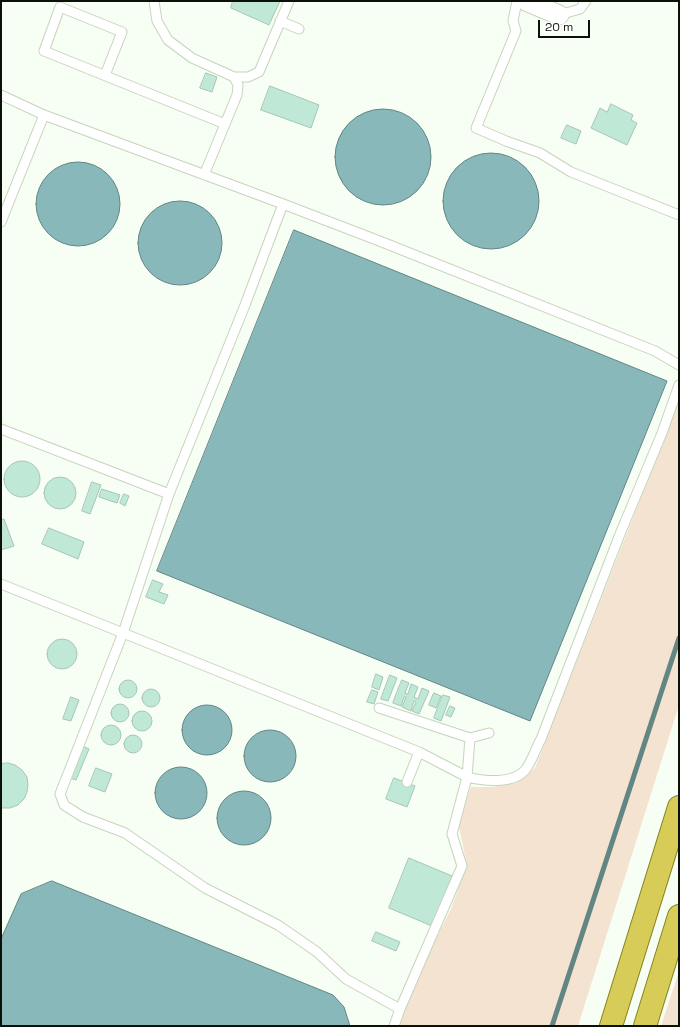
<!DOCTYPE html>
<html>
<head>
<meta charset="utf-8">
<style>
  body { margin:0 }
  #map { position:relative; width:680px; height:1027px; overflow:hidden; background:#f7fef4; font-family:"Space Grotesk",sans-serif }
  canvas { display:block }
  .frame { position:absolute; inset:0; border:2px solid #0b1109; pointer-events:none }
  .scale { position:absolute; left:538px; top:20px; width:52px; height:18px; box-sizing:border-box; border:2px solid #0b1109; border-top:0; padding-left:5px; font-size:12px; line-height:14px; white-space:nowrap; color:#0b1109; -webkit-text-stroke:3px #fff; paint-order:stroke }
</style>
</head>
<body>
<div id="map">
<canvas width="680" height="1027"></canvas>
<div class="frame"></div>
<div class="scale">20 m</div>
</div>
<script>
const context = document.querySelector('canvas').getContext('2d');
context.lineJoin = 'round';
function paint(path, color) {
  context.fillStyle = color;
  context.fill(path, 'evenodd');
}
function stroke(path, color, width, dash) {
  context.strokeStyle = color;
  context.lineWidth = width;
  context.lineCap = dash ? 'butt' : 'round';
  context.setLineDash(dash || []);
  context.stroke(path);
}
const green = new Path2D(`
  M679,400V705L578,1026H396L400,1011L451,909L467,865L458,822L471,787H493L516,783L535,768Z
  M679,971V1026H661Z`);
const water = new Path2D(`
  M335 157a48 48 0 1 1 96 0a48 48 0 1 1-96 0Z
  M443 201a48 48 0 1 1 96 0a48 48 0 1 1-96 0Z
  M36 204a42 42 0 1 1 84 0a42 42 0 1 1-84 0Z
  M138 243a42 42 0 1 1 84 0a42 42 0 1 1-84 0Z
  M294,230L667,381L530,721L157,571Z
  M182 730a25 25 0 1 1 50 0a25 25 0 1 1-50 0Z
  M244 756a26 26 0 1 1 52 0a26 26 0 1 1-52 0Z
  M155 793a26 26 0 1 1 52 0a26 26 0 1 1-52 0Z
  M217 818a27 27 0 1 1 54 0a27 27 0 1 1-54 0Z
  M52,881L333,995L344,1007L350,1026H1V939L21,894Z`);
const stream = new Path2D(`
  M552,1026L679,638`);
const building = new Path2D(`
  M233,1H280L269,25L231,8Z
  M206,73L217,77L212,92L200,88Z
  M270,86L319,105L311,128L261,110Z
  M611,104L633,115L631,120L637,123L627,145L591,128L600,108L607,112Z
  M567,125L581,131L576,144L561,138Z
  M4 479a18 18 0 1 1 36 0a18 18 0 1 1-36 0Z
  M44 493a16 16 0 1 1 32 0a16 16 0 1 1-32 0Z
  M92,482L101,485L90,514L82,511Z
  M102,489L120,495L117,503L99,497Z
  M124,494L129,496L125,506L120,503Z
  M4,519L14,546L1,550V521Z
  M49,528L84,542L78,559L42,544Z
  M153,580L163,584L159,592L168,595L164,604L146,597Z
  M47 654a15 15 0 1 1 30 0a15 15 0 1 1-30 0Z
  M376,674L383,677L379,690L372,687Z
  M390,675L397,678L388,701L381,699Z
  M119 689a9 9 0 1 1 18 0a9 9 0 1 1-18 0Z
  M402,680L409,683L405,693L408,694L411,684L418,687L414,697L418,699L422,688L429,691L419,714L412,711L416,702L414,701L411,711L402,707L406,697H404L401,706L393,703Z
  M142 698a9 9 0 1 1 18 0a9 9 0 1 1-18 0Z
  M372,690L378,692L374,704L367,702Z
  M434,693L441,696L436,708L429,705Z
  M443,695L450,697L441,721L434,718Z
  M71,697L79,700L71,721L63,719Z
  M111 713a9 9 0 1 1 18 0a9 9 0 1 1-18 0Z
  M450,706L455,708L451,717L446,715Z
  M132 721a10 10 0 1 1 20 0a10 10 0 1 1-20 0Z
  M101 735a10 10 0 1 1 20 0a10 10 0 1 1-20 0Z
  M124 744a9 9 0 1 1 18 0a9 9 0 1 1-18 0Z
  M80,745L89,749L76,780L67,777Z
  M8,763L15,765L22,770L27,777L28,785L27,792L24,799L18,805L10,808H1V764Z
  M96,768L112,774L105,792L89,786Z
  M394,778L415,786L407,807L386,799Z
  M409,858L452,876L432,926L389,908Z
  M376,932L400,942L396,951L372,941Z`);
const service = new Path2D(`
  M154,1L157,21L168,40L192,58L234,77L238,85L237,95L204,175
  M517,1L513,21L516,31L476,128L506,141L540,153L571,172L679,215
  M559,15L580,9L586,1
  M280,21L299,29
  M105,75L122,32L60,7L44,51L225,124
  M234,77H248L259,72L289,1
  M1,95L44,115
  M283,204L382,242L655,351L679,365
  M1,222L44,115L283,204L245,305L169,494L123,633L419,752L467,777L452,834L462,866L400,1009L394,1026
  M1,429L169,494
  M1,584L123,633L60,794L64,805L83,817L125,833L205,888L278,925L317,952L346,979L400,1009
  M379,708L470,738L489,733
  M470,738L467,777C483,781 514,785 526,769C532,761 536,748 541,739L620,534L662,433L679,385
  M407,782L419,752`);
const minor = new Path2D(`
  M526,1L559,15`);
const trunk = new Path2D(`
  M611,1026L679,807
  M645,1026L679,916`);
paint(green, '#f3e3d0');
paint(water, '#88b8b9');
stroke(water, '#628684', 1);
stroke(stream, '#628684', 5);
paint(building, '#bfe8d6');
stroke(building, '#a7c5b7', 1);
stroke(service, '#c5d5bd', 11);
stroke(minor, '#c5d5bd', 21);
stroke(trunk, '#888320', 24);
stroke(service, '#fff', 9);
stroke(minor, '#fff', 19);
stroke(trunk, '#d6cc57', 22);
</script>
</body>
</html>
